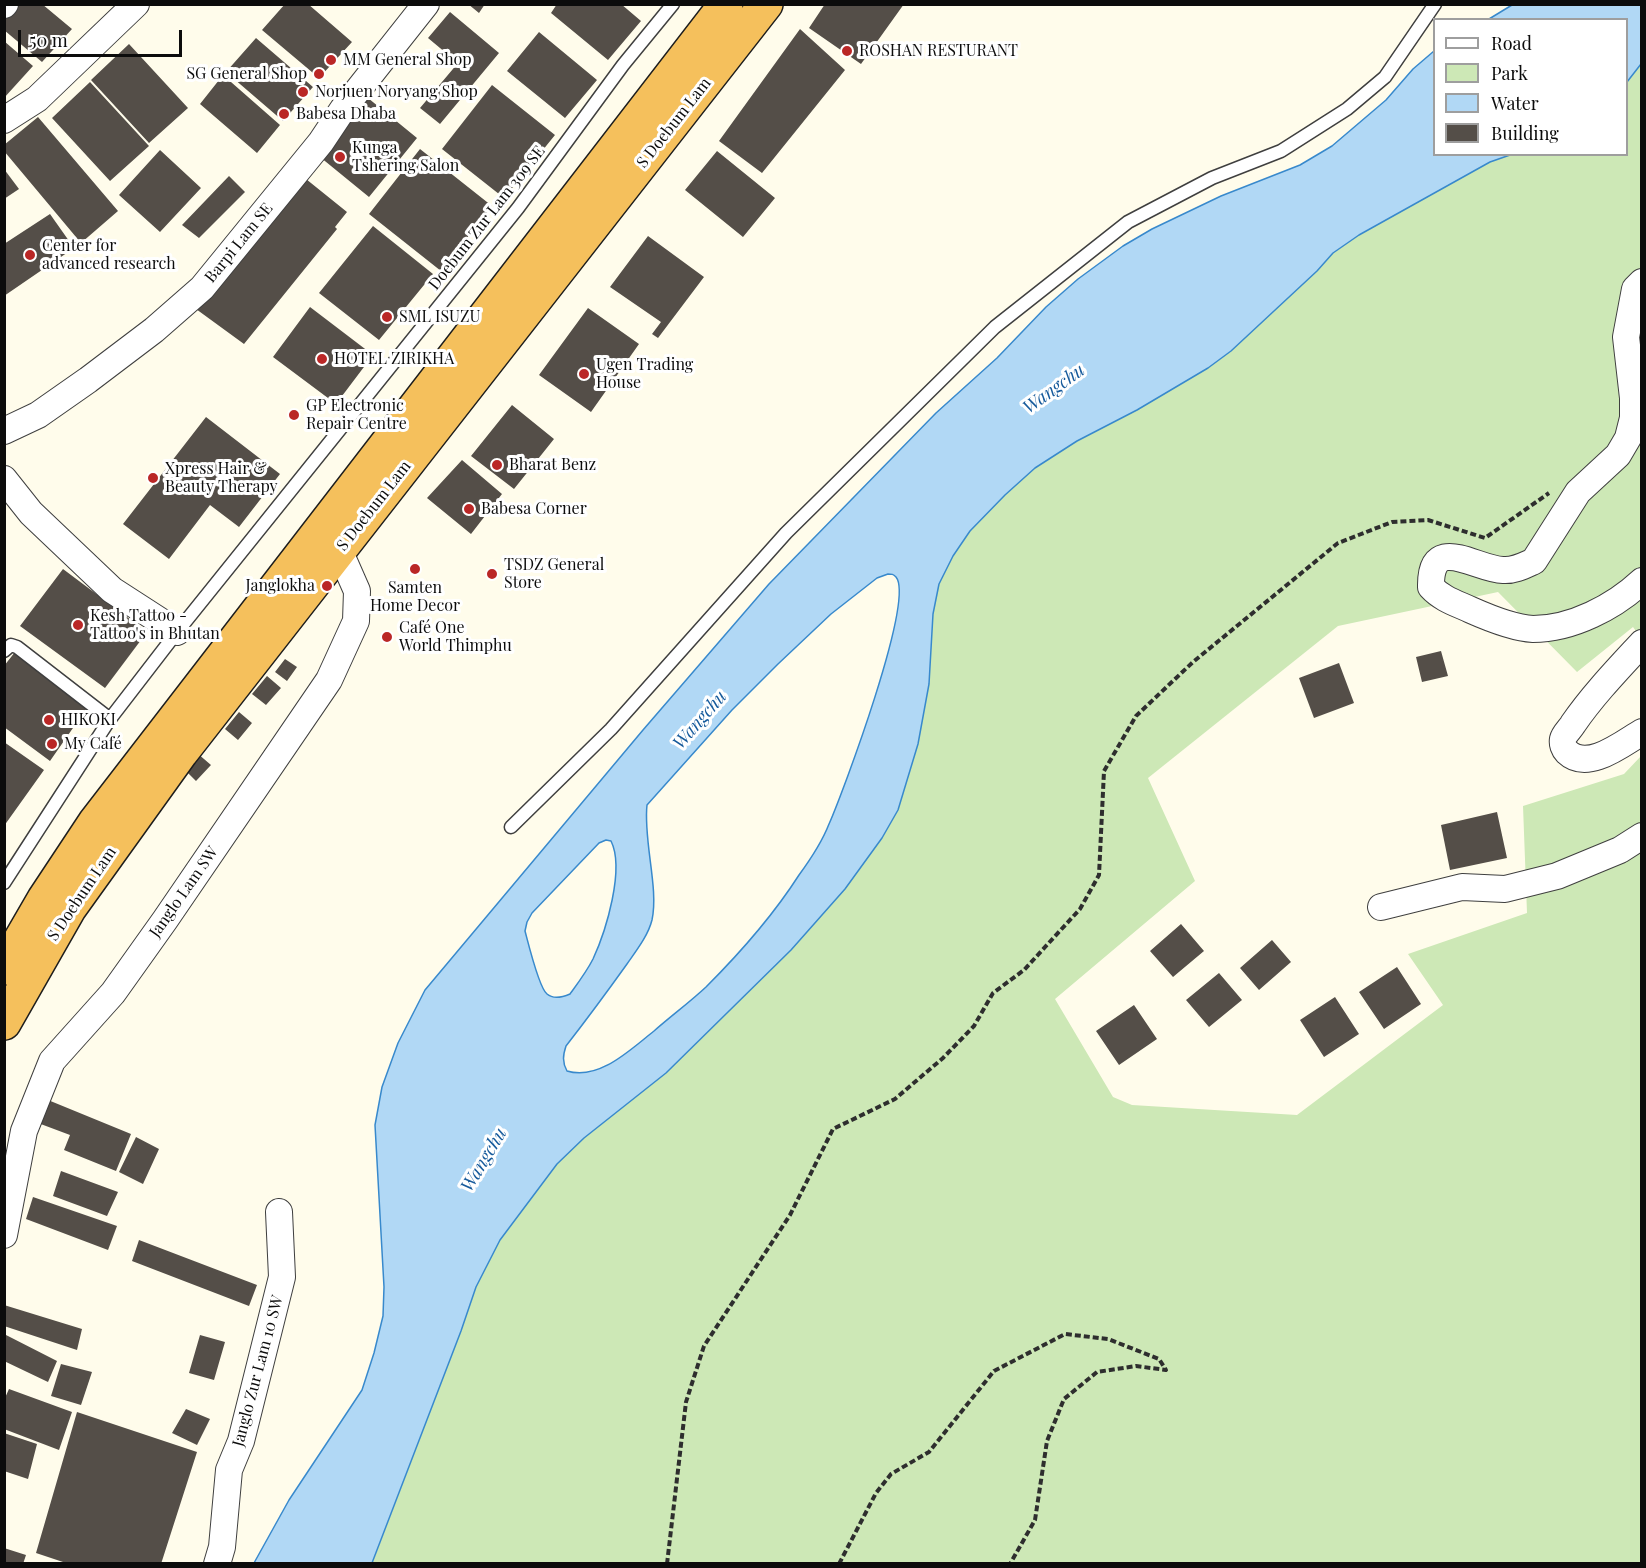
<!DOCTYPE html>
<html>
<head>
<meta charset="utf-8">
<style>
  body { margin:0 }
  #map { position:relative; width:1646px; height:1568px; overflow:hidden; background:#fffceb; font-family:"Playfair Display",serif }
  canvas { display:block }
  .frame { position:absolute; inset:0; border:6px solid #0c0c0c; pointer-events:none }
  .legend { position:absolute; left:1433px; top:18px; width:195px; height:138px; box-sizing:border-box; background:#fff; border:2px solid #9e9e9e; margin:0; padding:8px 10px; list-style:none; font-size:18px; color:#0c0c0c }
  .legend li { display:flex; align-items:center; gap:12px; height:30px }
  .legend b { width:30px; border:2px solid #9e9e9e }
  .scale { position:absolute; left:18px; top:30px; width:164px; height:27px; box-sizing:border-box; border:3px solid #0c0c0c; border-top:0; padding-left:8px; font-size:18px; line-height:21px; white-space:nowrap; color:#0c0c0c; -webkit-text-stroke:4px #fff; paint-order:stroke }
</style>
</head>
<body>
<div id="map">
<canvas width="1646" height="1568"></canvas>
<div class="frame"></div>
<ul class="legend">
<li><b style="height:8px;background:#fff"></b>Road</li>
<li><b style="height:16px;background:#cde8b6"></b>Park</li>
<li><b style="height:16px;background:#b1d8f5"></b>Water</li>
<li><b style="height:16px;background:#544e48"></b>Building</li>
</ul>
<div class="scale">50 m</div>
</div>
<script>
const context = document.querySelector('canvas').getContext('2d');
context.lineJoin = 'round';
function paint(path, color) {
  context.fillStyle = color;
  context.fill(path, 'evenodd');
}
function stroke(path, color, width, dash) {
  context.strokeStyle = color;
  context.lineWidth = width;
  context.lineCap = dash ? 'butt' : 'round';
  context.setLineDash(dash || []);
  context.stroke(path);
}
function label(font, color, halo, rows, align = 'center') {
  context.font = font + ' "Playfair Display",serif';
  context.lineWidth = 6;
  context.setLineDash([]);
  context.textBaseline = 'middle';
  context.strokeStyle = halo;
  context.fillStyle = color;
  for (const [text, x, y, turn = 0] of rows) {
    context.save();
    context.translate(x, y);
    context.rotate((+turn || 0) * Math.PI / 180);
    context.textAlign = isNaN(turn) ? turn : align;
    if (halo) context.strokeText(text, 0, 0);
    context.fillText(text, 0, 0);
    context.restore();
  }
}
const green = new Path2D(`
  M1641,64V638L1633,627L1577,672L1498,592L1338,626L1148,778L1195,881L1055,999L1113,1097L1132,1105L1297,1115L1443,1005L1408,954L1527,913L1523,806L1624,774L1641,756V1563L372,1564L461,1331L476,1287L500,1240L557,1164L584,1138L666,1073L791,950L882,838L898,810L918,744L929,684L933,614L939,584L953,556L970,531L1005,495L1035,468L1077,441L1137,410L1208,368L1231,351L1317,271L1333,253L1359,235L1391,217L1490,162L1510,155L1626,154L1627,82Z`);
const water = new Path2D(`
  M1512,5H1641V64L1627,82L1626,20L1489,19Z
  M1434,51V154L1510,155L1490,162L1359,235L1333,253L1317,271L1231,351L1208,368L1137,410L1077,441L1035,468L1005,495L970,531L953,556L939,584L933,614L929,684L918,744L898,810L882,838L845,889L791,950L666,1073L584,1138L557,1164L500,1240L476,1287L461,1331L372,1563H254L289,1500L362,1390L374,1353L383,1316L384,1287L375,1125L382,1087L398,1043L425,990L643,730L769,584L936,413L997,358L1046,307L1078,279L1123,246L1152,229L1221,196L1300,165L1332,146L1386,100L1413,69ZM888,574C892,574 893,574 896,577C915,600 843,792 829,824C822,842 810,860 799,875C774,914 739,954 706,987C690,1002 671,1016 654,1031C631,1049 599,1081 567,1071C562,1062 563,1055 566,1046C587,1019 607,992 627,964C636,951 648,936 652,920C659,888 643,840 647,805L732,710L778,664L831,614L877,578ZM606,840L611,841C625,869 606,931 593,959C587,971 578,983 570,994C563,997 554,1000 547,994C539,988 528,942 525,931L527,922L532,913L599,843Z`);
const building = new Path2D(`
  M17,4H42L72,29L42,62L4,30V18Z
  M285,4H308L352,42L319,78L262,30Z
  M468,4H485L479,13Z
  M557,4H621L641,21L608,60L551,13Z
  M825,4H904L861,64L809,28Z
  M450,12L499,53L440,124L420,108L458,63L428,38Z
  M800,29L845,70L762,173L719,141Z
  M539,32L597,80L565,118L507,71Z
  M256,38L313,87L283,121L226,72Z
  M4,41L33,66L4,98Z
  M129,44L188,108L149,143L91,80Z
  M223,75L280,125L257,153L200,104Z
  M90,82L149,146L110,181L52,118Z
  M492,85L555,135L504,198L442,149Z
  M368,98L417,138L369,197L320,157Z
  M38,117L118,211L81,243L4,151V145Z
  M420,149L492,206L441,271L369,214Z
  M160,150L201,188L160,232L119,195Z
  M717,151L775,198L743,237L685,190Z
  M4,169L19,189L4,199Z
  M229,176L245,192L199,238L182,225Z
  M306,179L347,212L335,227L337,229L244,344L196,309Z
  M50,214L74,248L4,296V244Z
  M373,226L433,274L379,340L319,293Z
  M648,236L704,277L658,338L652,334L661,322L610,287Z
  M310,307L373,355L336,404L273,357Z
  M588,308L639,344L591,412L539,375Z
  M512,405L554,439L514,489L471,456Z
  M206,417L280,474L239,527L210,505L169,559L123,524Z
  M462,460L502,494L471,534L427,498Z
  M63,569L147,632L105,688L20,626Z
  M1441,651L1448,676L1422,682L1416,657Z
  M15,652L89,705L50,761L4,727V666Z
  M285,659L297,667L287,681L275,672Z
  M1339,663L1354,703L1314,718L1299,678Z
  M267,676L281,688L266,705L252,694Z
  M239,712L252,723L238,740L225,729Z
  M4,742L44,770L4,826Z
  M197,753L211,765L196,781L183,768Z
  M1497,812L1507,858L1450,870L1441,825Z
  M1181,924L1204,951L1173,977L1150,951Z
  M1272,940L1291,962L1259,990L1240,968Z
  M1397,967L1421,1004L1384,1029L1359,992Z
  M1219,973L1242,1000L1209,1027L1186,1000Z
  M1335,997L1359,1034L1324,1057L1300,1020Z
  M1134,1005L1157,1039L1119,1065L1096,1031Z
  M48,1100L131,1134L116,1171L64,1150L70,1135L38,1123Z
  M136,1137L159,1149L143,1184L119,1172Z
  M61,1171L118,1192L107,1216L53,1196Z
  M33,1197L117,1226L108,1250L26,1219Z
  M139,1240L257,1285L249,1306L132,1261Z
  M4,1305L82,1329L77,1350L4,1326Z
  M6,1335L57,1361L48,1382L4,1361Z
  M200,1335L225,1342L214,1380L189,1373Z
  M61,1364L92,1372L81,1405L51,1396Z
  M9,1389L72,1412L59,1450L4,1429V1400Z
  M186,1409L210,1419L197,1445L172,1433Z
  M77,1412L197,1452L161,1564H69L36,1553Z
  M4,1433L37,1444L28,1479L4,1471Z
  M4,1548L26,1555L23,1564H4Z`);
const path = new Path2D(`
  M667,1564L686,1402L704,1346L790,1215L833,1129L895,1099L943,1058L974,1026L993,993L1024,970L1080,909L1099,875L1104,771L1136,716L1193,662L1338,543L1392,522L1428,520L1485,538L1549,493
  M839,1564L876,1493L891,1474L929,1452L994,1371L1065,1334L1108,1339L1159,1359L1166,1370L1136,1366L1097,1372L1064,1399L1047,1441L1035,1520L1010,1564`);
const service = new Path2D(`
  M4,651L11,645L17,647L110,719
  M511,827L611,729L786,533L995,327L1128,222L1212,178L1281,151L1347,109L1385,77L1435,4
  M4,883L110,719L177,632L518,208L623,65L673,4`);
const minor = new Path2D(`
  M4,5L5,4
  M4,120L37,99L136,4
  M1642,282L1635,289L1626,337L1633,398V418L1628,438L1618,455L1578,492L1534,561C1525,565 1514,571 1503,570C1475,569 1430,532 1431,587C1442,599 1456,603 1471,610C1489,618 1513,628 1533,629C1572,629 1614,607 1642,581
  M4,431L38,415L88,380L154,330L202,288L321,142L343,109L426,4
  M4,479L31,513L112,590L177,632
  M1642,643C1618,669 1593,695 1573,724C1571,728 1564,734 1563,739C1562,744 1564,749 1567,752C1588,772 1623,743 1642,732
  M1381,907L1462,887L1505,889L1557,876L1620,850L1642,836
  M4,1235L24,1131L52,1061L113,993L165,920L329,680L356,621L357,591L339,550
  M217,1564L222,1547L229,1470L241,1441L282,1277L279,1212`);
const trunk = new Path2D(`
  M4,968L44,899L95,822L726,4
  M4,1023L69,909L181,753L766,4`);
const markers = [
  [847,51,6,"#ba2726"],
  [331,60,6,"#ba2726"],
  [319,74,6,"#ba2726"],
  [303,92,6,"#ba2726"],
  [284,114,6,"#ba2726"],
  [340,157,6,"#ba2726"],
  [30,255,6,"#ba2726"],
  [387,317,6,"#ba2726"],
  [322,359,6,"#ba2726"],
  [584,374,6,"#ba2726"],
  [294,415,6,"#ba2726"],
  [497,465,6,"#ba2726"],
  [153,478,6,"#ba2726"],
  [469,509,6,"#ba2726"],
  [415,569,6,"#ba2726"],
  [492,574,6,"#ba2726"],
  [327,586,6,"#ba2726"],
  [78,625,6,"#ba2726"],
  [387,637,6,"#ba2726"],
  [49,720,6,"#ba2726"],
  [52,744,6,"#ba2726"]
];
const poiNames = [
  ["ROSHAN RESTURANT",859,51],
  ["MM General Shop",343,60],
  ["SG General Shop",307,74,"right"],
  ["Norjuen Noryang Shop",315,92],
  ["Babesa Dhaba",296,114],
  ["Kunga",352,148],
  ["Tshering Salon",352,166],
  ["Center for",42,246],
  ["advanced research",42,264],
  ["SML ISUZU",399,317],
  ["HOTEL ZIRIKHA",334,359],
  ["Ugen Trading",596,365],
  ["House",596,383],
  ["GP Electronic",306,406],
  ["Repair Centre",306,424],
  ["Bharat Benz",509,465],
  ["Xpress Hair &",165,469],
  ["Beauty Therapy",165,487],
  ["Babesa Corner",481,509],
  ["TSDZ General",504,565],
  ["Store",504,583],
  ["Janglokha",315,586,"right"],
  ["Samten",415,588,"center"],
  ["Home Decor",415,606,"center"],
  ["Kesh Tattoo -",90,616],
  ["Tattoo's in Bhutan",90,634],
  ["Café One",399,628],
  ["World Thimphu",399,646],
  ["HIKOKI",61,720],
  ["My Café",64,744]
];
const streetNames = [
  ["S Doebum Lam",674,123,-52],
  ["Doebum Zur Lam 309 SE",487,218,-52],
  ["Barpi Lam SE",239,243,-51],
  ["S Doebum Lam",374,506,-52],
  ["Janglo Lam SW",184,892,-55],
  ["S Doebum Lam",82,894,-56],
  ["Janglo Zur Lam 10 SW",258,1371,-75]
];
const waterNames = [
  ["Wangchu",1054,389,-36],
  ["Wangchu",700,720,-49],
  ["Wangchu",484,1160,-59]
];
paint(green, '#cde8b6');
paint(water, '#b1d8f5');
stroke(water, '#3889cc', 1.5);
paint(building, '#544e48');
stroke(service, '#3f3f3f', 15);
stroke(minor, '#3f3f3f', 28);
stroke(trunk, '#1d1d1d', 36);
stroke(path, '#2e2e2e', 4, [6, 3]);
stroke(service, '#fff', 12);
stroke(minor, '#fff', 26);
stroke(trunk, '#f5c05c', 33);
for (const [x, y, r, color] of markers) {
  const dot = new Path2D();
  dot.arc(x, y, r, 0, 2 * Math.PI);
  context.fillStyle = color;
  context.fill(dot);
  stroke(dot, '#fff', 2);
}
label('16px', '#0c0c0c', '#fff', poiNames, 'left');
label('16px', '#0c0c0c', '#fff', streetNames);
label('italic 18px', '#175b9c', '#fff', waterNames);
</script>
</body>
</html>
